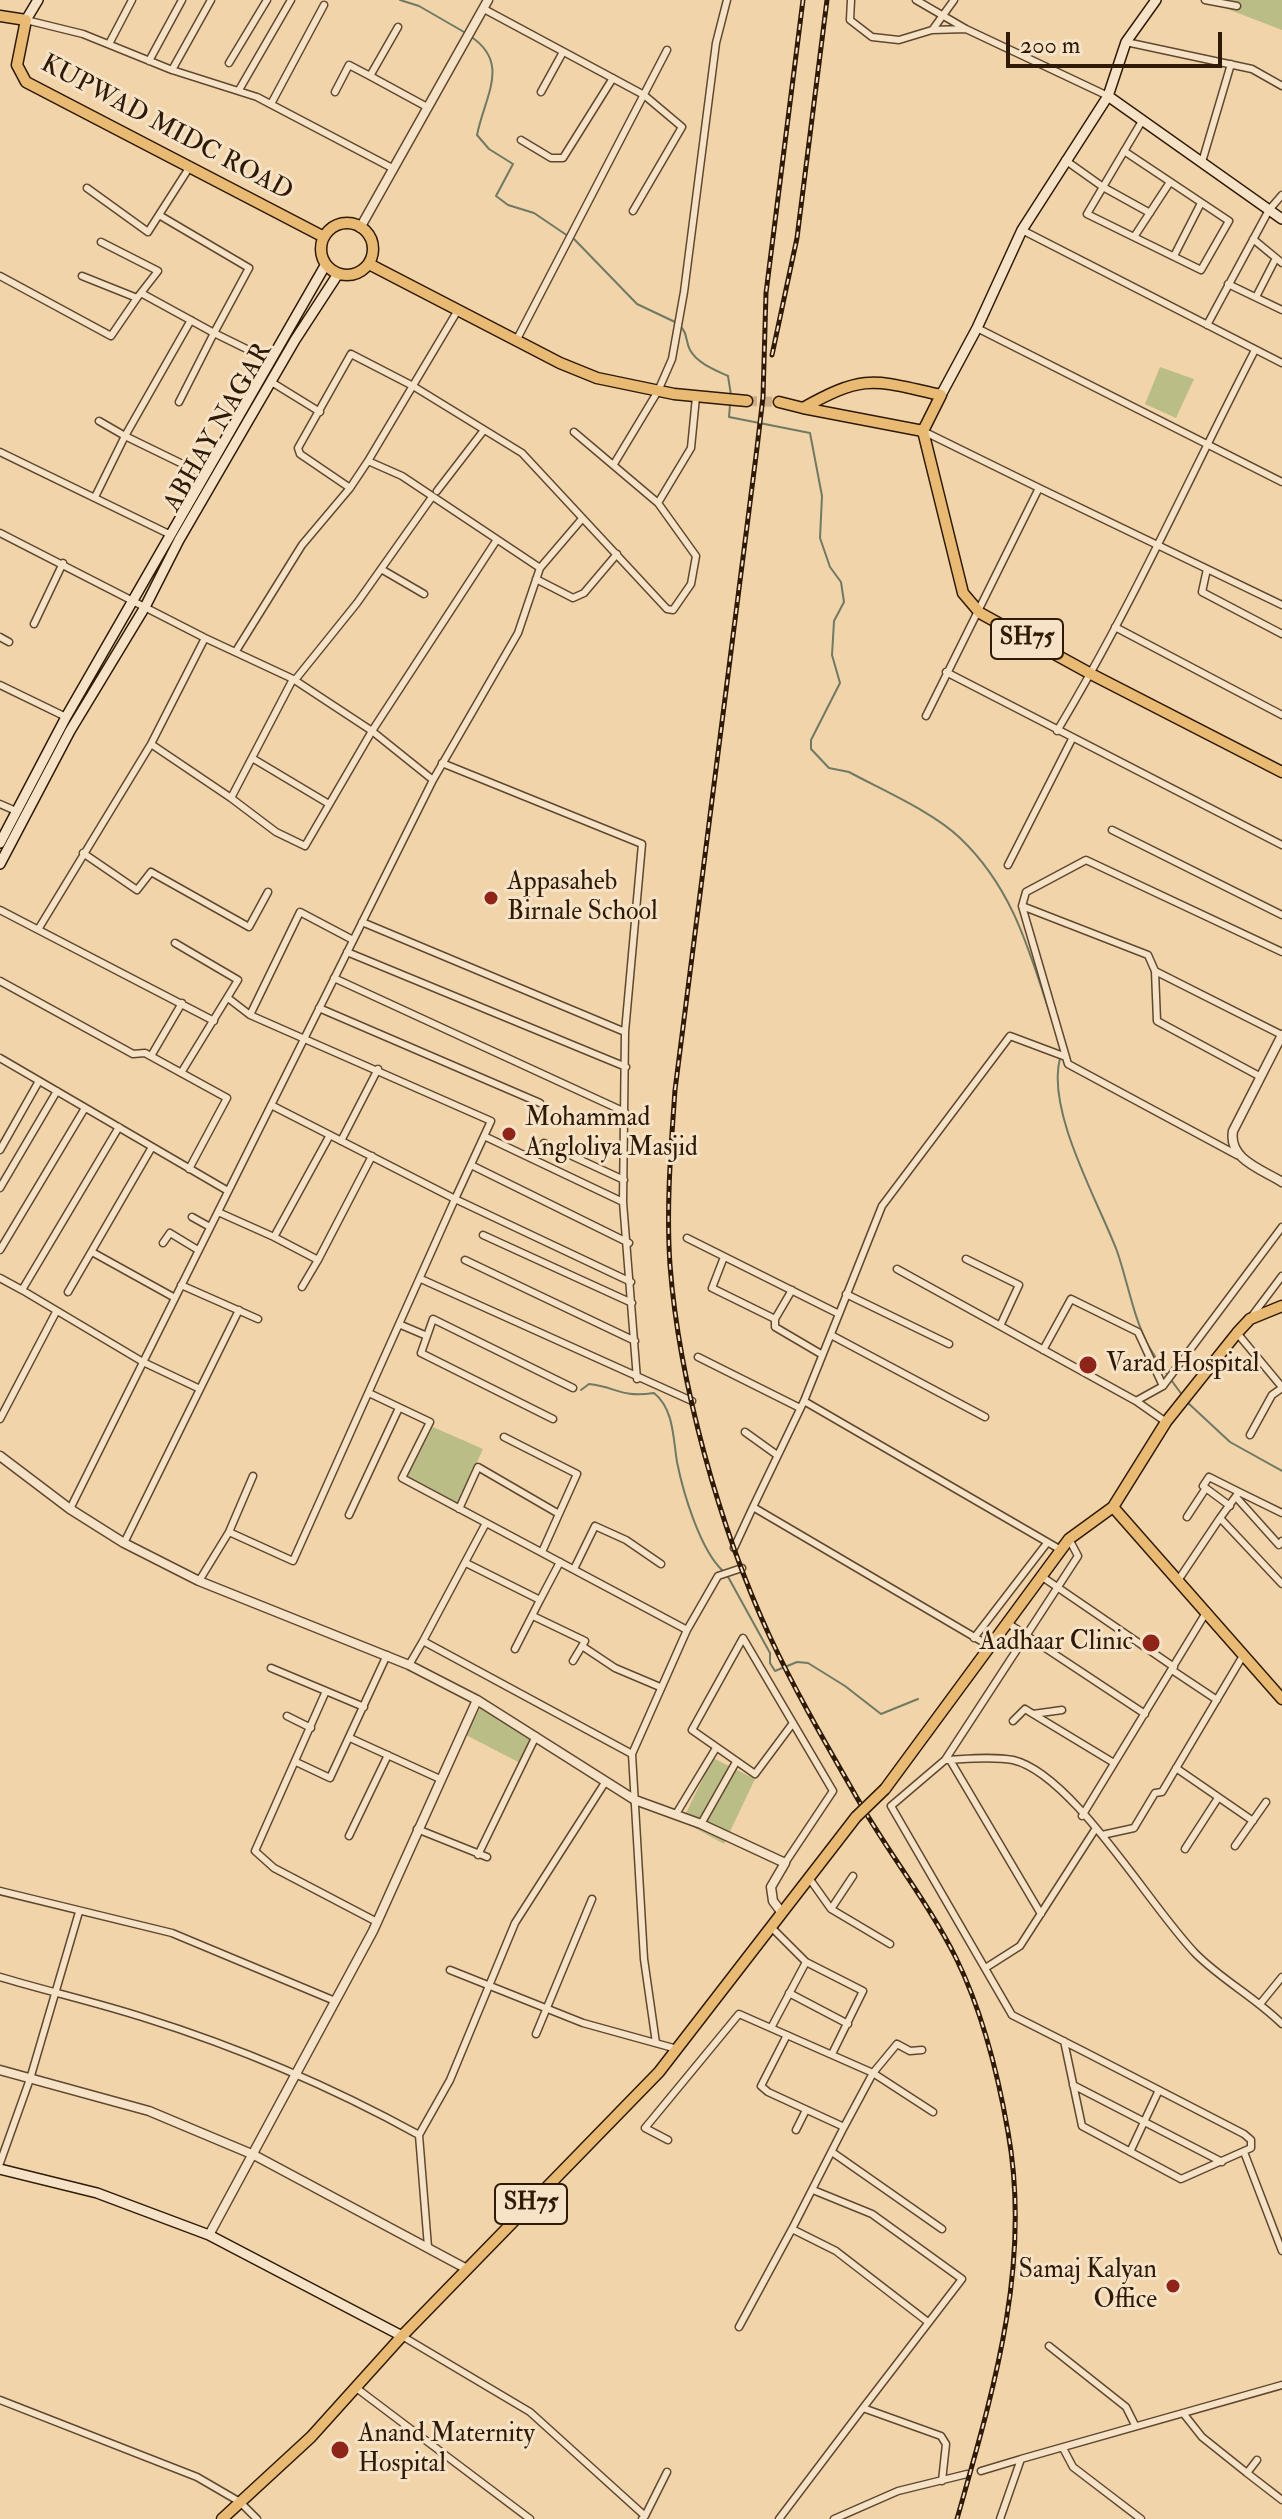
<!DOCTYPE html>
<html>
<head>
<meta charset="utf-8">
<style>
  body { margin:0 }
  #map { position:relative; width:1282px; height:2519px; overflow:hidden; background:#f1d4a9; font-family:"IM FELL Double Pica",serif }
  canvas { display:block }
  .scale { position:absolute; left:1006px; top:32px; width:216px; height:36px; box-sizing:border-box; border:4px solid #2e1a06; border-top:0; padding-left:10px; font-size:24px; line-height:28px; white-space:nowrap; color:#2e1a06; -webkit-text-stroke:6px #f6e3c7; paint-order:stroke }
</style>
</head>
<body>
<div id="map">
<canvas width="1282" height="2519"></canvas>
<div class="scale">200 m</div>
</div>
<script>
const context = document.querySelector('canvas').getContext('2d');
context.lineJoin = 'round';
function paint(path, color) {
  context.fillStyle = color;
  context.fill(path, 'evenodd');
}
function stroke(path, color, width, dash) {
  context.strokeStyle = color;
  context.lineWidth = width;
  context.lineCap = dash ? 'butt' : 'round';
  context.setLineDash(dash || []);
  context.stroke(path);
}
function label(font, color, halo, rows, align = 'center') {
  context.font = font + ' "IM FELL Double Pica",serif';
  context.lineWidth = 6;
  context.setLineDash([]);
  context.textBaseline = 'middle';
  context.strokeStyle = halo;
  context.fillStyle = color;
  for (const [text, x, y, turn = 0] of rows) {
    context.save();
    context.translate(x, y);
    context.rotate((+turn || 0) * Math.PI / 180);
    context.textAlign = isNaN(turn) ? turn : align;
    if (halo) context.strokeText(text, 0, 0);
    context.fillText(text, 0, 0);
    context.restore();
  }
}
const green = new Path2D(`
  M1204,0H1282V30Z
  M1160,367L1194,379L1176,418L1145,404Z
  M433,1427L483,1449L457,1506L407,1478Z
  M480,1708L537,1738L524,1765L466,1735Z
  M713,1758L755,1779L724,1844L682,1821Z`);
const stream = new Path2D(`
  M400,0L419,6L464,32
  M470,36C511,63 485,95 477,135L489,149L513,164L496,196L508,205L534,213L568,236
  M574,239L637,304L675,322
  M680,326C688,333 685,340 690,350C697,363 715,370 728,376L731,395
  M730,405L729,417L810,433L822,496L820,538L830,567L841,582L844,602L834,621L832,655L840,683L811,740V749L829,768L849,772C882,790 933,812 960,838C1016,891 1031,958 1055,1029
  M1060,1058C1046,1111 1098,1201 1117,1251C1128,1283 1133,1316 1148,1345C1158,1363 1171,1380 1183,1396
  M581,1390L589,1384C617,1387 620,1398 654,1393C674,1409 673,1438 677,1462C683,1492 700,1550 723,1571
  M1187,1402L1230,1442L1282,1471
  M727,1575L770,1653V1663L775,1671L797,1662L808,1663L845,1686L881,1714L918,1699`);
const primaryTunnel = new Path2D(`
  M747,401L779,402`);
const minor = new Path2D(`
  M851,0L850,20L872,37L899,40L932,30L966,29
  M916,0L966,29L1108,96
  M1205,0L1237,6
  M484,9L644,95L682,127L633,211
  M26,20L83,34L172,70L257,97L394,169
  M398,27L370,76L427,107
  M933,29L954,0
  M1126,42L1252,69L1282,86
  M109,44L132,0
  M149,61L182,0
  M229,63L267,0
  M172,70L211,0
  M239,90L291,0
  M335,92L349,65L370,76
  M541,92L563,52
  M271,104L324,5
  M521,140L551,158H563L613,78
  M1124,151L1229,221L1201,270L1087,214L1142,121
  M1065,160L1103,187L1150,213
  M1202,162L1231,64
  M87,188L148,232L189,168
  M1022,230L1282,363
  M1134,237L1170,182
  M1253,239L1282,263
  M1174,256L1201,203
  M0,276L111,336L137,298
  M82,276L137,298L158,271L101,242
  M1228,284L1282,310
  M141,293L214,333L249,268L159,215
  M1256,297L1276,258
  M1207,325L1269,210L1282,195
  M977,328L1282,482
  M516,341L667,50
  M273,383L320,412
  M179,402L214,333L271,361
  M99,421L125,436L191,320
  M923,431L1039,488L926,716
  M574,432L658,503L691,448L696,397
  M0,452L171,535
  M368,461L458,310
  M614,464L658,391L672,359L684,292L716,43L727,0
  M350,488L300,454L298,448L351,354L413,386L522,453L667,609L673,610L691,584L696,556L658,503
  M1039,488L1282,605
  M437,491L484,430
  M96,495L125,436L203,474
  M0,533L205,638L293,679L372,731L433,780L518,633L540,568L581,520
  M381,569L424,594
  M1207,569L1202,592L1282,634
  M536,579L573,598L584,593L617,554
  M34,624L63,563
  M1115,627L1282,715
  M0,637L9,642
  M205,638L151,744L231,798L293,679
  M236,651L302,545L350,488L368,461L402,476L540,568
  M946,672L1282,845
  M295,680L357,603L432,497
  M0,685L66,717
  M1057,731C1131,608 1189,478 1255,350
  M252,758L329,804
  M442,763L642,844L625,1032L623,1202L637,1379
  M231,798L276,832L305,846L372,731L496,541
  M0,804L16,811
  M1112,830L1282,915
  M83,853L137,890L151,872L249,927L268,892
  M1008,865L1072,739
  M1022,906L1148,955L1155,971L1282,1035
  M0,910L214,1021
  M362,922L625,1032
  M39,928L151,744
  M175,943L238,980L181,1073
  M347,952L626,1067
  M1155,971L1157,1021L1261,1077
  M334,978L625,1112
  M0,981L133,1054L145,1053L227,1098L189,1169
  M228,998L250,1015L300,912L353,940
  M319,1008L540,1103
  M250,1015L491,1121L455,1199L271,1105
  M151,1056L182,1003
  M0,1058L228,1191
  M119,1127L22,1290L143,1362L200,1389L239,1310
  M330,1135L274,1237L318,1260L372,1156
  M484,1136L623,1202
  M341,1141L378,1069
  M544,1143L624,1180
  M0,1150L39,1081
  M1237,1155L1068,1064L1022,906L1026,892L1086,860L1282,952
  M471,1165L629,1243
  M0,1188L57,1091
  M218,1212L274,1237
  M192,1217L210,1227
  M483,1235L632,1303
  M687,1238L839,1314L804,1401L753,1507L988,1645
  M163,1243L170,1233L198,1250
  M0,1250L85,1108
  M92,1252L175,1298
  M724,1257L712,1288L775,1319
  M966,1259L1019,1285L1000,1326
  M465,1260L635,1341
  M897,1269L1136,1401L1166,1422
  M0,1278L22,1290
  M421,1279L692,1401
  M181,1285L258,1319
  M302,1287L318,1260
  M792,1290L775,1319V1327L821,1354
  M68,1292L152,1147
  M846,1294L949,1344
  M839,1314L882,1206L1010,1036L1066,1057
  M1252,1316L1282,1276
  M401,1325L427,1336L421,1353L553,1419
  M1237,1333L1282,1387
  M831,1335L985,1417
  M427,1336L433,1319L573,1388
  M1043,1350L1071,1299L1138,1332L1163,1386
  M698,1357L800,1408
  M371,1394L430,1422L402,1478L687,1630L718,1576L742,1568
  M804,1401L1061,1550
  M1136,1401L1163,1386L1282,1227
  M0,1419L56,1312
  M745,1432L777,1455
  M1250,1435L1272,1395L1282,1388
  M1236,1497L1279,1545L1282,1541
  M1230,1506L1203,1486L1209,1477L1239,1492
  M70,1509L433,780
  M459,1509L478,1467L559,1514L577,1474L504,1437
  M349,1515L399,1408
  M1187,1517L1206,1488
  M1220,1518L1239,1492L1282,1513
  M229,1532L293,1561L455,1199L631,1282
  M124,1543L200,1389
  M734,1548L753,1507
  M542,1552L559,1514
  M466,1563L540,1600L560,1562
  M574,1569L595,1526L626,1540L661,1564
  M1041,1576L1174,1667
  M1179,1579L1220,1518L1282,1584
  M199,1581L229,1532L253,1476
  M533,1616L585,1641L573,1661
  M1006,1622L1145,1714
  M974,1638L1047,1543
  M423,1641L486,1523
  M582,1646L615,1668L660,1687
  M515,1649L540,1600
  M409,1665L423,1641L632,1754
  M271,1668L326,1691
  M1172,1670L1217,1700
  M364,1707L326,1691L255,1851L274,1868L377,1922
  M1062,1710L1033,1714L1114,1763
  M287,1716L311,1728
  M1013,1721L1025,1709L1033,1714
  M350,1738L440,1779
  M946,1760C967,1759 992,1756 1013,1760C1073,1774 1150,1907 1196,1954C1222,1980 1256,1998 1282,2024
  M950,1760L1041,1914
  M296,1762L330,1778L387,1655
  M1176,1768L1253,1821
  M676,1814L716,1748
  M1082,1816L1207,1611
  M701,1824L736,1762
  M417,1829L487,1857
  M1102,1835L1134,1828L1155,1793L1162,1792L1244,1654
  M349,1836L388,1755
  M1235,1846L1266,1802
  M1185,1849L1218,1798
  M478,1855L536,1736
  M785,1863L833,1791L743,1638L692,1730L755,1774L793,1723
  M809,1878L831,1909L853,1876
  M0,1891L172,1933L335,2001
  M831,1909L890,1944
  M771,1927L806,1962L863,1991L832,2054
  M987,1967L1020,1946L1096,1828
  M450,1970L583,2023L677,2049
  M0,1977C47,1991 95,2002 142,2017C238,2047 332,2087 419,2135
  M789,1993L848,2024
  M1260,2004L1282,1977
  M771,2028L806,1962
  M536,2034L592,1899
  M787,2035L761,2086L768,2092L844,2127L873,2073L933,2112
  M1064,2041L1082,2126L1181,2179L1251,2148V2140L1244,2134L1083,2051L1012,2015L891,1806L945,1760L1078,1556L1069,1539
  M656,2043L644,1959L632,1754L687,1630
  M1073,2085L1222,2162
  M844,2127L792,2229L836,2251L928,2322
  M796,2130L806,2110
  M668,2140L645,2128L739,2014L873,2073L897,2044L910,2051L922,2050
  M832,2152L942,2229
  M1130,2152L1159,2090
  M1244,2152L1282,2251
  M0,2163L30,2079L79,1912
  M813,2190L872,2214L962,2279L863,2408
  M428,2247L419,2135L450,2080L515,1923L606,1781
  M739,2327L792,2229
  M402,2336L530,2412L645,2516L642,2519
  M1049,2346L1126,2407L1135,2425
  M355,2387L530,2519
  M0,2400L197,2477L240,2502L257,2519
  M1183,2413L1202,2437L1247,2473L1257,2460
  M1064,2450L1073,2467L1141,2519
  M981,2471L1021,2459
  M1247,2473L1282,2500
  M645,2516L667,2472
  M779,2519L863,2408L941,2436L946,2444L942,2481
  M834,2519L898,2491L967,2474
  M1000,2519L1021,2459L1282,2385`);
const tertiary = new Path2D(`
  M360,228L488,0
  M1282,1035L1233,1131C1228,1159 1261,1169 1282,1182
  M0,1456L70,1509L124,1543L199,1581L409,1665L477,1700L635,1800L701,1824L785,1863L771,1887L773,1901L782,1913
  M0,2070L149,2111L254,2155L467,2269
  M209,2235L373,1931L477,1700`);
const secondary = new Path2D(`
  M1156,0L1126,42L1108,96L1282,219
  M26,20L38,0
  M941,395L977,328L1022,230L1108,96
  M0,843L66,717L326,264
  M0,864L70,731L145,607L179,540L295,340L338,274
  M0,2169L97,2193L209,2235L402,2336`);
const primary = new Path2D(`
  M0,16L26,20L17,65L26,82L324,237
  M321 249a26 26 0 1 1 52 0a26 26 0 1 1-52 0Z
  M369,264L560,363L597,378L674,394L747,401
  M779,402L803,408C866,373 873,380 941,395L923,431L963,593L980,613L1091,674L1282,772
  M803,408L923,431
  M1113,1507L1282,1699
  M885,1789L1069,1539L1113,1507L1166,1422L1237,1333L1250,1319L1282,1306
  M222,2519L311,2437L402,2336L659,2072L856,1817`);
const rail = new Path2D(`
  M803,0L766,293L763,397L757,448L675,1090C671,1148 666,1206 670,1265C679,1383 720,1529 770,1637C796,1693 829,1749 860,1803C890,1855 929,1904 956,1958C982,2011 998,2074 1008,2132C1032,2265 993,2392 957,2519
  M772,355L797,238L827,0`);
const primaryBridge = new Path2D(`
  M856,1817L885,1789`);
const markers = [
  [491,898,8,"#8f2418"],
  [509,1134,8,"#8f2418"],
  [1088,1365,10,"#8f2418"],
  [1151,1643,10,"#8f2418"],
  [1173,2286,8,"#8f2418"],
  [340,2450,10,"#8f2418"]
];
const shields = [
  [1027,639,72],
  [531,2204,72]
];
const shieldNames = [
  ["SH75",1027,639],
  ["SH75",531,2204]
];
const streetNames = [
  ["KUPWAD MIDC ROAD",166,129,28],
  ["ABHAY NAGAR",219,428,-60]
];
const poiNames = [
  ["Appasaheb",507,883],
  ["Birnale School",507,913],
  ["Mohammad",525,1119],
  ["Angloliya Masjid",525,1149],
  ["Varad Hospital",1106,1365],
  ["Aadhaar Clinic",1133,1643,"right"],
  ["Samaj Kalyan",1157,2271,"right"],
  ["Office",1157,2301,"right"],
  ["Anand Maternity",358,2435],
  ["Hospital",358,2465]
];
paint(green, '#bbbd87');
stroke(stream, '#707964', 2);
stroke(primaryTunnel, '#caaf88', 10, [10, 5]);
stroke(minor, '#5f482f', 9);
stroke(tertiary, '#5f482f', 11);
stroke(secondary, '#2e1a06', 12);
stroke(primary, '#2e1a06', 13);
stroke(minor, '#f6e3c7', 6);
stroke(tertiary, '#f6e3c7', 8);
stroke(secondary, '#f6e3c7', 9);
stroke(primary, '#e8ba74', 10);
stroke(rail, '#2e1a06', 5);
stroke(rail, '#f6e3c7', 2, [6]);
stroke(primaryBridge, '#2e1a06', 13, []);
stroke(primaryBridge, '#e8ba74', 10);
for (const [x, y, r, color] of markers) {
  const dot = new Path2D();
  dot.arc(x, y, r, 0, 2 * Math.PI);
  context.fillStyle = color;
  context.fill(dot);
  stroke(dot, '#f6e3c7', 3);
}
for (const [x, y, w] of shields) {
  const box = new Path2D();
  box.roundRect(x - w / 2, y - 20, w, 40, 6);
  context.fillStyle = '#f6e3c7';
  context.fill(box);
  stroke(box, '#2e1a06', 2);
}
label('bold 24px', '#2e1a06', null, shieldNames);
label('26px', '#2e1a06', '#f6e3c7', streetNames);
label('26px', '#2e1a06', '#f6e3c7', poiNames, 'left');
</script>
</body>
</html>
